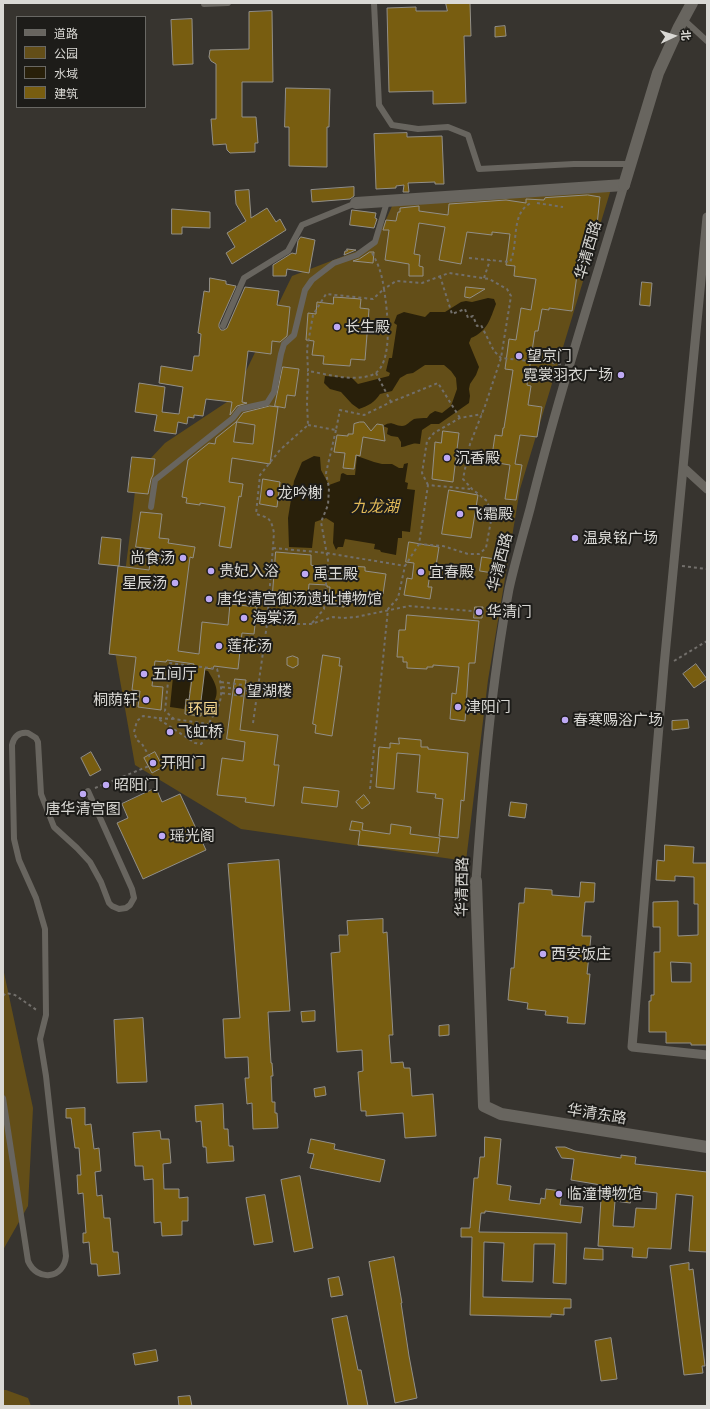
<!DOCTYPE html>
<html>
<head>
<meta charset="utf-8">
<style>
  body { margin:0 }
  #map { position:relative; width:710px; height:1409px; overflow:hidden; background:#37342f; font-family:"Exo 2","Noto Sans SC",sans-serif }
  canvas { display:block }
  .frame { position:absolute; inset:0; border:4px solid #dad9d5; pointer-events:none }
  .legend { position:absolute; left:16px; top:16px; width:130px; height:92px; box-sizing:border-box; background:#1d1c19; border:1px solid #696864; margin:0; padding:5px 7px; list-style:none; font-size:12px; color:#dad9d5 }
  .legend li { display:flex; align-items:center; gap:8px; height:20px }
  .legend b { width:20px; border:1px solid #696864 }
  .north { position:absolute; left:654px; top:16px; width:40px; height:40px; -webkit-text-stroke:3px #1d1c19; paint-order:stroke; rotate:86deg; font-size:11px; font-weight:700; line-height:16px; text-align:center; color:#dad9d5 }
  .north::after { content:''; display:block; margin:auto; width:14px; height:18px; background:#dad9d5; clip-path:polygon(50% 0,100% 100%,50% 72%,0 100%) }
</style>
</head>
<body>
<div id="map">
<canvas width="710" height="1409"></canvas>
<div class="frame"></div>
<ul class="legend">
<li><b style="height:5px;background:#68655f"></b>道路</li>
<li><b style="height:11px;background:#634e18"></b>公园</li>
<li><b style="height:11px;background:#29200a"></b>水域</li>
<li><b style="height:11px;background:#785d10"></b>建筑</li>
</ul>
<div class="north">北</div>
</div>
<script>
const context = document.querySelector('canvas').getContext('2d');
context.lineJoin = 'round';
function paint(path, color) {
  context.fillStyle = color;
  context.fill(path, 'evenodd');
}
function stroke(path, color, width, dash) {
  context.strokeStyle = color;
  context.lineWidth = width;
  context.lineCap = dash ? 'butt' : 'round';
  context.setLineDash(dash || []);
  context.stroke(path);
}
function label(font, color, halo, rows, align = 'center') {
  context.font = font + ' "Exo 2","Noto Sans SC",sans-serif';
  context.lineWidth = 4;
  context.setLineDash([]);
  context.textBaseline = 'middle';
  context.strokeStyle = halo;
  context.fillStyle = color;
  for (const [text, x, y, turn = 0] of rows) {
    context.save();
    context.translate(x, y);
    context.rotate((+turn || 0) * Math.PI / 180);
    context.textAlign = isNaN(turn) ? turn : align;
    if (halo) context.strokeText(text, 0, 0);
    context.fillText(text, 0, 0);
    context.restore();
  }
}
const green = new Path2D(`
  M611,189L520,489L488,680L466,861L241,829L135,765L115,652L132,518L137,473L165,443L233,398L292,276L375,244L393,204Z
  M3,968L33,1108L28,1206L3,1250Z
  M3,1390H6L28,1398L31,1406H3Z`);
const water = new Path2D(`
  M488,298L494,299L496,304C490,319 488,331 471,338L469,343L479,367L476,375L470,384L469,389L470,396L469,403L439,424H431L422,430L420,444C412,442 409,446 401,447V442L398,437L391,436L387,434L388,428L383,426C393,420 393,426 402,426C407,426 410,421 414,419C418,418 423,418 427,418L430,414L435,411L442,413L451,406L457,389L456,378L451,371L444,365H425L413,373L407,374L400,378L392,391L380,394C375,402 368,406 359,409L352,404L341,392L330,389L324,383L325,376L352,378L358,384L389,376L390,373L386,371L389,358H392L397,325L394,323L397,315L404,312L425,317L430,312H445L461,302L466,301L472,302Z
  M314,456L320,457L321,470L329,485L340,481L341,474L343,473L347,475H355L357,456L374,462L382,464H392L399,468H403L404,464L408,463L405,482L408,483L407,489L415,490L410,532L402,531V538H398L396,555L381,552L380,550L374,549L375,544L345,539L343,547H338L336,550L333,543L334,523L326,518L315,522L312,548L289,547L288,518L294,481L302,462Z
  M174,667L192,669L189,693L202,695L204,670L208,671C218,687 221,695 208,711H202L203,701L186,699L184,709L170,707Z`);
const building = new Path2D(`
  M446,3H470L471,36H464L466,103L433,104V91L389,92L387,8L416,7V11H447Z
  M272,11L273,82H242V117H256L258,143H255V152L230,153L227,150L226,144L213,145L211,119H216V64L211,61L209,57L210,50L249,49V12Z
  M192,19L193,64L173,65L171,20Z
  M505,26L506,36L495,37V27Z
  M286,88L330,89L329,127H327V167L289,166V127H285Z
  M407,133V137L442,136L444,184H435V182L408,183L409,192H403L404,185L396,186V188L376,189L374,134Z
  M354,187V196L350,199L312,202L311,190Z
  M249,190L251,218L267,208L276,222L280,219L286,230L232,264L226,253L235,247L227,233L246,221L236,204L235,191Z
  M588,195L600,197L597,225H591L584,276L577,275L572,311L549,308V310L542,309L538,331H535L527,385L531,386L528,405L542,407L537,437L520,435L515,464L522,465L516,500L505,499L510,465L498,463L499,457L492,456L495,435L502,436L503,428H504L513,370L505,369L509,339L516,340L521,308L531,310L536,279L514,276L515,266L506,265L510,234L492,232V235L467,232L461,264L439,260L445,227L419,223L414,254L420,255L419,266L423,267V276H409V264L385,260L389,230H383L386,220L396,221L398,212H400V208L419,206V211L448,215L449,204L506,200L526,203V199L544,200L545,198Z
  M172,209L210,212V228L182,227V234H172Z
  M352,210L376,213L375,218L377,219L374,228L350,225Z
  M301,237L315,240L309,273L287,269L286,276H273V265L292,253L296,254L298,241Z
  M347,249L356,250L344,255L345,251H347Z
  M370,252H374L373,263L353,261L359,259Z
  M210,278L226,281V284L236,286L219,324V327L221,330H224L227,328L245,287L279,291L277,305L290,307L287,336L280,342L272,341L271,354L248,351L242,402L247,403L237,406L230,415L232,402L206,399L203,416L194,415V418L188,417L187,424L178,422L176,434L154,431L157,415L135,412L139,383L165,387L162,412L179,414L183,387L159,383L161,366L192,371L194,356H199L201,334L198,333L204,291L209,292Z
  M642,282L652,283L650,306L640,305Z
  M466,287L485,289L470,298L465,297Z
  M334,297L361,299L360,308L369,309L365,360L351,359L350,366L323,364L324,356L312,355L314,341L306,340L308,313L316,314L317,302L333,304Z
  M283,367L299,369L295,396L287,395L285,408L275,406Z
  M270,406L278,407L270,464L232,458L229,482L243,484L241,497L239,496L231,548L219,546L225,507L200,503V505L186,503L187,498L182,497L188,460L209,443L215,444L216,438L236,422L243,413ZM237,422L255,425L253,444L234,442Z
  M360,422H364L371,431L377,424L383,425L385,441L363,437L360,456L356,455L354,469L343,468L345,453L334,452L337,435L348,436V434H353L354,424Z
  M443,431L459,433L453,482L432,479L435,442L441,443Z
  M132,457L155,459L153,475L151,479L148,494L128,492Z
  M263,479L280,482L277,507L260,504Z
  M449,490L478,495L471,538L442,534Z
  M141,512L162,514L159,538L169,539L168,543L195,547L193,558L190,557L178,651L199,654L202,622L228,625L230,604L257,607L254,634L242,633L238,669L214,666L213,669L205,668L201,701H202L201,716L185,714L186,699L189,700L194,664L167,660L166,662L155,661L152,686L163,687L161,710L138,707L140,691L132,690L136,657L109,654L118,566L149,570L152,549L136,547Z
  M102,537L121,539L119,566L99,564Z
  M409,542L439,547L436,566H431L428,587H432L430,599L404,595L407,578L412,579L414,563L406,562Z
  M276,552L311,555V565L314,566V569L349,574L350,566L365,567V571L386,574L383,594L363,592L361,603L345,601L344,607L328,605L330,587H327V585L309,584L308,595L273,592Z
  M482,557L495,559L493,573L480,571Z
  M475,607H483L482,618H474Z
  M407,615L479,621L475,663H469L465,721L450,719L452,693L456,694L459,667L433,665V667H427V669L407,668V662H403V657H397L399,630H405Z
  M323,655L340,658L339,666H342L332,736L315,733L316,725L313,724Z
  M293,656L298,658V665L293,668L287,665V658Z
  M696,664L707,679L694,688L683,674Z
  M235,679L246,680L240,730L278,735L274,765H279L274,806L245,802L246,798L217,795L222,758L243,761L245,742L227,739Z
  M688,720L689,728L672,730V721Z
  M399,738L421,740V747H428V749L468,753L464,801L461,800L458,838L439,836L443,799L435,798L436,794L417,792L420,755L397,753L394,789L376,787L379,747L390,748V743L399,744Z
  M91,752L101,770L90,776L81,758Z
  M155,752L163,767L152,773L144,758Z
  M304,787L339,791L337,807L302,803Z
  M156,788L162,802L180,794L206,850L143,879L117,823L128,818L122,804Z
  M364,795L370,803L362,809L356,802Z
  M511,802L527,804L525,818L509,816Z
  M352,821L363,823L362,830L390,834L391,824L411,827L410,834L440,838L438,853L358,845L360,831L350,830Z
  M665,845L694,847L693,863H707V1045H691V1043H666V1032H649V1001H651V995H654V952H660V927H653V902L678,901V936L698,935V904H694V877L675,876V881L656,880L657,860L664,861ZM671,962L691,963V982H672Z
  M279,860L290,1011L268,1012L271,1063H272L273,1076H271L272,1102H275V1113H277L278,1128L253,1129L252,1103L247,1104L245,1078H249L248,1057L225,1058L223,1019L240,1018L228,864Z
  M581,882L595,883L594,902H585L582,936H591L587,974H590L585,1024L567,1023L568,1017L545,1015L546,1011L527,1009L528,1003L508,1000L511,968H514L519,903H524L525,888L552,890V895L579,897Z
  M383,919V933L387,932L393,1035H389L391,1063L403,1062L404,1068H410L412,1096L433,1094L436,1136L405,1138L403,1113L366,1116V1111H361L358,1072L363,1071L362,1050L337,1052L331,953L340,952L339,935H348L347,921Z
  M315,1011V1021L302,1022L301,1012Z
  M143,1018L147,1082L117,1083L114,1020Z
  M449,1025V1035L439,1036V1026Z
  M325,1087L326,1095L315,1097L314,1089Z
  M223,1104L224,1129H228L229,1146H233L234,1161L207,1163L206,1147H203L201,1121L196,1122L195,1106Z
  M85,1108V1125L91,1124L94,1149L99,1148L101,1171L95,1172L97,1196L102,1195L104,1218H110L113,1252H118L120,1274L98,1276L97,1264H91L89,1242L83,1243V1233H86L83,1193L78,1194L77,1175H81L79,1148H75L71,1118H66V1109Z
  M160,1131L161,1139H169L171,1163L163,1164L164,1189H179V1198L188,1197V1221H182V1235L162,1236L161,1222L154,1223L153,1179L144,1180L143,1166H135L133,1133Z
  M485,1137L501,1139L497,1184L511,1186L509,1200L540,1204L541,1198L545,1199L546,1189L562,1191L560,1205L583,1207L581,1223L485,1211V1213H481L479,1232L567,1233L566,1284L553,1283L555,1244H534L533,1282L502,1281L504,1243L484,1242L483,1297L571,1299V1308H564V1315L551,1314V1317L470,1315L472,1237H461V1228H470L474,1178H478L480,1157H484Z
  M311,1139L335,1144L334,1149L385,1160L380,1182L310,1168L314,1154L308,1153Z
  M556,1147H565L575,1151L621,1158V1155L636,1157L635,1164L707,1172V1252L689,1251L693,1196L676,1194L671,1249L648,1248L647,1258L632,1257L633,1248L598,1246L601,1199H599L601,1185L571,1180L574,1159L562,1158ZM632,1190L657,1193L656,1209L636,1208L634,1227L613,1226L615,1201L630,1203Z
  M300,1176L313,1248L294,1252L281,1180Z
  M265,1195L273,1242L254,1245L246,1198Z
  M585,1248L603,1249V1260L584,1259Z
  M394,1257L402,1303H401L409,1356L417,1398L395,1403L369,1262Z
  M689,1263V1270L693,1269L705,1366H702L703,1373L684,1375L670,1266Z
  M339,1277L343,1295L331,1297L328,1279Z
  M347,1316L358,1370H361L368,1406H348L332,1319Z
  M611,1338L617,1379L601,1381L595,1341Z
  M156,1350L158,1361L135,1365L133,1354Z
  M190,1396L192,1406H179L178,1397Z`);
const path = new Path2D(`
  M537,203L563,207
  M372,253C379,265 382,275 384,289L396,281L422,283L449,273L489,279L507,289L511,296L501,358L485,406L470,444L463,479L472,489L487,501L492,515L486,548L479,554H468L443,546L419,544
  M469,258L510,262C519,245 510,213 531,203
  M440,276L452,314L465,309L468,318L473,316L477,326L481,325L494,351L501,358L561,364
  M484,278L490,260
  M384,289C387,308 395,366 372,375C352,382 327,374 308,371L307,349L313,315L326,294L373,299Z
  M376,373L391,402
  M308,425L336,430L340,410L364,415L391,402L438,383L460,418
  M428,485L422,473L427,441L434,433L460,418L482,414
  M273,548L327,553L405,566
  M682,566L707,569
  M312,623L324,609L328,560L321,522L328,505L329,488L326,473L336,430
  M267,624H311L333,617L343,618L356,617L409,606L496,613
  M674,661L707,641
  M221,682L258,687
  M222,687L257,692
  M222,693L256,698
  M159,718L173,719
  M253,723L267,624L274,533C271,519 270,518 256,514L260,475L280,450L308,425L307,403L308,371
  M95,788L154,764L142,744L137,740L134,732L137,721L143,716L157,718L195,743L201,744C207,738 205,733 208,726C210,720 214,715 217,709C224,695 221,683 217,669L170,663L165,711L174,719L208,724
  M370,789L388,609L398,598L405,566L419,544L428,485L470,489
  M3,996L6,993L15,995L38,1011`);
const service = new Path2D(`
  M374,3L379,105L392,125L418,129L448,127L468,135L479,169L574,164H629
  M204,4L228,3
  M683,19L707,41
  M223,326L244,278L288,251L302,225L356,203
  M151,507L155,480L233,418L240,409L267,403L274,392L281,354L284,344L294,335L305,290L312,280L334,263L357,255L375,242L387,202
  M3,1098L28,1261C37,1282 64,1279 66,1256L46,1076L40,1039L46,1015L45,929L36,898L19,860L14,839L12,745C14,736 19,732 28,733L36,738L38,742L41,794L54,827L77,848L90,862L101,882L109,903L112,906L119,909L126,908L130,905L134,898L132,889L88,791`);
const pedestrian = new Path2D(`
  M707,217L664,666L632,1047L707,1055
  M684,468L707,489
  M476,881C483,783 491,685 509,589C515,562 523,535 530,509C557,400 592,292 624,185`);
const minor = new Path2D(`
  M356,203L624,185`);
const tertiary = new Path2D(`
  M624,185L658,73L679,27L692,3
  M476,881L484,1106L501,1114L707,1147`);
const markers = [
  [337,327,4,"#bea9f4"],
  [519,356,4,"#bea9f4"],
  [621,375,4,"#bea9f4"],
  [447,458,4,"#bea9f4"],
  [270,493,4,"#bea9f4"],
  [460,514,4,"#bea9f4"],
  [575,538,4,"#bea9f4"],
  [183,558,4,"#bea9f4"],
  [211,571,4,"#bea9f4"],
  [421,572,4,"#bea9f4"],
  [305,574,4,"#bea9f4"],
  [175,583,4,"#bea9f4"],
  [209,599,4,"#bea9f4"],
  [479,612,4,"#bea9f4"],
  [244,618,4,"#bea9f4"],
  [219,646,4,"#bea9f4"],
  [144,674,4,"#bea9f4"],
  [239,691,4,"#bea9f4"],
  [146,700,4,"#bea9f4"],
  [458,707,4,"#bea9f4"],
  [565,720,4,"#bea9f4"],
  [170,732,4,"#bea9f4"],
  [153,763,4,"#bea9f4"],
  [106,785,4,"#bea9f4"],
  [83,794,4,"#bea9f4"],
  [162,836,4,"#bea9f4"],
  [543,954,4,"#bea9f4"],
  [559,1194,4,"#bea9f4"]
];
const streetNames = [
  ["华清西路",588,250,-74],
  ["华清西路",500,562,-76],
  ["华清西路",462,887,-89],
  ["华清东路",597,1114,9]
];
const poiNames = [
  ["长生殿",345,327],
  ["望京门",527,356],
  ["霓裳羽衣广场",613,375,"right"],
  ["沉香殿",455,458],
  ["龙吟榭",278,493],
  ["飞霜殿",468,514],
  ["温泉铭广场",583,538],
  ["尚食汤",175,558,"right"],
  ["贵妃入浴",219,571],
  ["宜春殿",429,572],
  ["禹王殿",313,574],
  ["星辰汤",167,583,"right"],
  ["唐华清宫御汤遗址博物馆",217,599],
  ["华清门",487,612],
  ["海棠汤",252,618],
  ["莲花汤",227,646],
  ["五间厅",152,674],
  ["望湖楼",247,691],
  ["桐荫轩",138,700,"right"],
  ["津阳门",466,707],
  ["春寒赐浴广场",573,720],
  ["飞虹桥",178,732],
  ["开阳门",161,763],
  ["昭阳门",114,785],
  ["唐华清宫图",83,809,"center"],
  ["瑶光阁",170,836],
  ["西安饭庄",551,954],
  ["临潼博物馆",567,1194]
];
const parkNames = [
  ["环园",203,709]
];
const waterNames = [
  ["九龙湖",375,507]
];
paint(green, '#634e18');
paint(water, '#29200a');
paint(building, '#785d10');
stroke(building, '#928f88', 1);
stroke(path, '#726f6b', 2, [3, 3]);
stroke(service, '#68655f', 6);
stroke(pedestrian, '#68655f', 9);
stroke(minor, '#68655f', 12);
stroke(tertiary, '#68655f', 12);
for (const [x, y, r, color] of markers) {
  const dot = new Path2D();
  dot.arc(x, y, r, 0, 2 * Math.PI);
  context.fillStyle = color;
  context.fill(dot);
  stroke(dot, '#1d1c19', 1.5);
}
label('15px', '#dad9d5', '#1d1c19', streetNames);
label('15px', '#dad9d5', '#1d1c19', poiNames, 'left');
label('15px', '#fede93', '#1d1c19', parkNames);
label('italic 16px', '#e1b958', '#1d1c19', waterNames);
</script>
</body>
</html>
